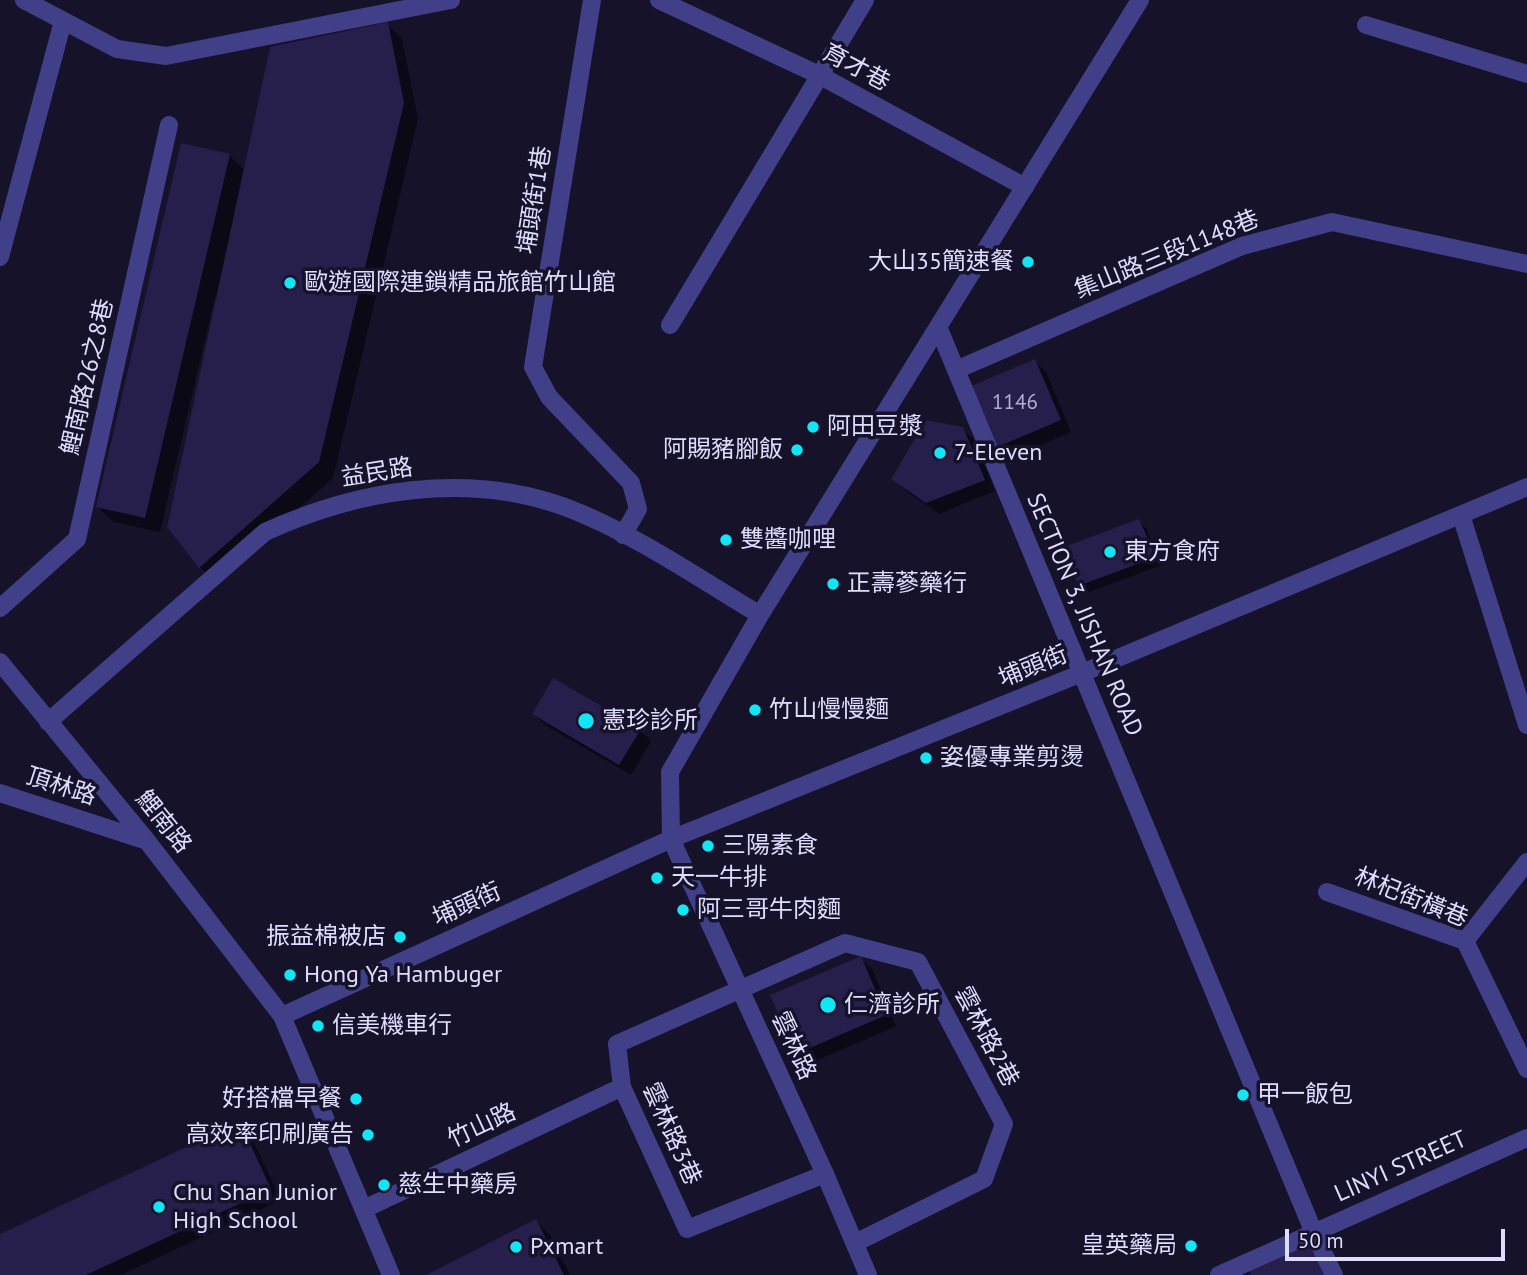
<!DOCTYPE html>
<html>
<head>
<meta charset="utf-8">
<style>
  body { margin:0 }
  #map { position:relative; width:1527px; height:1275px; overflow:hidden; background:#15122a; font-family:"PT Sans",sans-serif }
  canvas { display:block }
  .scale { position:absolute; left:1285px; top:1229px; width:220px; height:32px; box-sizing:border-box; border:4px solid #dfddfe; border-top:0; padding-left:9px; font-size:21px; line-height:24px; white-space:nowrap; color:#dfddfe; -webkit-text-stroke:5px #15122a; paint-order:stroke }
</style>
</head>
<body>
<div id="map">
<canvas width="1527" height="1275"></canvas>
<div class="scale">50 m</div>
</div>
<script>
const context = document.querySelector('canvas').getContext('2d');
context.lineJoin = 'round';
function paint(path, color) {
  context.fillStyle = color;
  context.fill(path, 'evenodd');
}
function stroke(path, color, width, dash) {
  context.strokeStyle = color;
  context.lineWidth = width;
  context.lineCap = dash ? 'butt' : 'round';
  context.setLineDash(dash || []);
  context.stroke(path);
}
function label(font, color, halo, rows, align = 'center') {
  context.font = font + ' "PT Sans","Noto Sans TC",sans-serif';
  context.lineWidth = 7;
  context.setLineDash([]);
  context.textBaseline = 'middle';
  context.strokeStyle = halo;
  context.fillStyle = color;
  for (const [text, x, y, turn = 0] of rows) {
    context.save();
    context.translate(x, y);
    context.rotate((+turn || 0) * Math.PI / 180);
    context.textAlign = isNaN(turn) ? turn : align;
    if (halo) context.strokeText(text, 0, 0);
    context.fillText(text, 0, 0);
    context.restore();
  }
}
const shadow = new Path2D(`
  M387,24L402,39L418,119L333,478L215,582L200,567L218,298L215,297L160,532L113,522L98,507L229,155L245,171Z
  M1035,361L1046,372L1071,432L1008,459L996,447Z
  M962,428L974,440L995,491L939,514L905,490L893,479Z
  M1138,521L1146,528L1162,565L1087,593L1080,585Z
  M534,714L640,730L651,741L631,775L545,725Z
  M860,958L872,969L896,1026L809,1064L797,1053Z
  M240,1125L251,1136L281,1200L121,1275H0V1236Z
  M536,1221L551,1236L570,1275H430Z`);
const building = new Path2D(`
  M388,22L404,103L319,462L199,568L167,527L270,47Z
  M181,143L230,154L145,518L96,507Z
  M1035,359L1061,420L995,448L969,387Z
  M926,420L963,427L985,480L926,503L891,479Z
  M1139,519L1156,557L1078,586L1064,547Z
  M553,678L641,729L619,765L532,714Z
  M861,956L886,1015L796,1054L770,995Z
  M240,1122L271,1189L86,1275H0V1234Z
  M536,1219L564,1275H426Z
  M1309,1237L1324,1275H1251L1246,1263Z`);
const lane = new Path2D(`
  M592,0L533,367L549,397L631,483L638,509L623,535
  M659,0L819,75L1025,187
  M1366,25L1527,74
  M0,257L63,21
  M670,325L865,0
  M956,370L1242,246L1332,222L1527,264
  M1461,515L1527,725
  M0,608L77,539L169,125
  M1327,892L1465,941L1527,1069
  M1465,941L1527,862
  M825,1174L687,1229L622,1087L617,1044L845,943L918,962L1004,1124L984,1179L855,1243
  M364,1209L622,1087`);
const street = new Path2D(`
  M24,0L117,49L166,56L451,0
  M939,329L1314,1233L1334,1275
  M0,662L147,841L282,1016L391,1275
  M48,722L265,532C357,490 466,471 565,507C632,532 698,578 760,615
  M0,793L147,841
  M282,1016L671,839L670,772L760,615L1140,0
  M868,1275L825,1174L671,839L1082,673L1527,487
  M1219,1275L1527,1138`);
const markers = [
  [1028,262,7,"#11e6f6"],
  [290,283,7,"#11e6f6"],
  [813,427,7,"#11e6f6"],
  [797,450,7,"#11e6f6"],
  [940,453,7,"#11e6f6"],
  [726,540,7,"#11e6f6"],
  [1110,552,7,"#11e6f6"],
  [833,584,7,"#11e6f6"],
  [755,710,7,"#11e6f6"],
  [586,721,9,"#11e6f6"],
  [926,758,7,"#11e6f6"],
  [708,846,7,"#11e6f6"],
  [657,878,7,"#11e6f6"],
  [683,910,7,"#11e6f6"],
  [400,937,7,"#11e6f6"],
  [290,975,7,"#11e6f6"],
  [828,1005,9,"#11e6f6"],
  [318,1026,7,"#11e6f6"],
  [1243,1095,7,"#11e6f6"],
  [356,1099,7,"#11e6f6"],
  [368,1135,7,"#11e6f6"],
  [384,1185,7,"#11e6f6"],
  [159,1207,7,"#11e6f6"],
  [1191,1246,7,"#11e6f6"],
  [516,1247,7,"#11e6f6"]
];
const numberNames = [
  ["1146",1015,403]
];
const streetNames = [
  ["育才巷",856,68,28],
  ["埔頭街1巷",535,200,-81],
  ["集山路三段1148巷",1167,255,-22],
  ["鯉南路26之8巷",88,377,-77],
  ["益民路",377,473,-9],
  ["SECTION 3, JISHAN ROAD",1084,615,67],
  ["埔頭街",1033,667,-22],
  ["頂林路",61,787,18],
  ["鯉南路",163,822,51],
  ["林杞街橫巷",1411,898,22],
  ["埔頭街",467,905,-24],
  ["雲林路2巷",986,1037,62],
  ["雲林路",793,1046,65],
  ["竹山路",482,1126,-25],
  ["雲林路3巷",671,1134,66],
  ["LINYI STREET",1401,1167,-24]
];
const poiNames = [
  ["大山35簡速餐",1014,262,"right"],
  ["歐遊國際連鎖精品旅館竹山館",304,283],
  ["阿田豆漿",827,427],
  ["阿賜豬腳飯",783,450,"right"],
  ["7-Eleven",954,453],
  ["雙醬咖哩",740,540],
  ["東方食府",1124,552],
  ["正壽蔘藥行",847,584],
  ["竹山慢慢麵",769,710],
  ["憲珍診所",602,721],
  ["姿優專業剪燙",940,758],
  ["三陽素食",722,846],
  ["天一牛排",671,878],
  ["阿三哥牛肉麵",697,910],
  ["振益棉被店",386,937,"right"],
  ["Hong Ya Hambuger",304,975],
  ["仁濟診所",844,1005],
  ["信美機車行",332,1026],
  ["甲一飯包",1257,1095],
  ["好搭檔早餐",342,1099,"right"],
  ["高效率印刷廣告",354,1135,"right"],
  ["慈生中藥房",398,1185],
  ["Chu Shan Junior",173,1193],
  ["High School",173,1221],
  ["皇英藥局",1177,1246,"right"],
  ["Pxmart",530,1247]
];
paint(shadow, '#0007');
paint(building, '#261f4b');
stroke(lane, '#403f87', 18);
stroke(street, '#403f87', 18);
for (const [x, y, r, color] of markers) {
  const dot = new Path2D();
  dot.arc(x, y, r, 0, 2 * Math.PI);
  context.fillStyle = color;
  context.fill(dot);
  stroke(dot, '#15122a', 2.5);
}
label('21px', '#b1aed1', null, numberNames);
label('24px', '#dfddfe', '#15122a', streetNames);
label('24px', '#dfddfe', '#15122a', poiNames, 'left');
</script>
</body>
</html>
